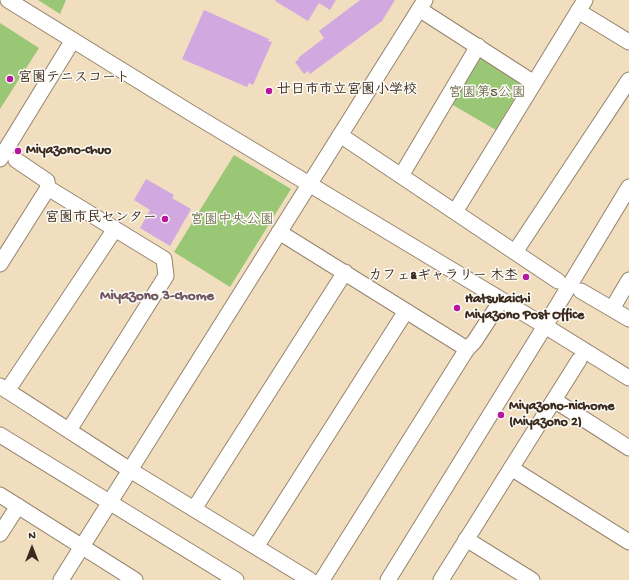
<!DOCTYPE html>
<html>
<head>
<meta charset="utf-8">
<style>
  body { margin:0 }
  #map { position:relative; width:629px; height:580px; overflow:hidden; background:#f1debf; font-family:"Gochi Hand",sans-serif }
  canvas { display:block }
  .north { position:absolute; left:12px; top:528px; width:40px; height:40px; -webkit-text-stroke:3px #fdfcf7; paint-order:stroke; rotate:0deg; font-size:11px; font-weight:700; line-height:16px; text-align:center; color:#3b2a1e }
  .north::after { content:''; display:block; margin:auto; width:14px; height:18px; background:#3b2a1e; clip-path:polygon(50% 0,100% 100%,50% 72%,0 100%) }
</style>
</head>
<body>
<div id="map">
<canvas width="629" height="580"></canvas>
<div class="north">N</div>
</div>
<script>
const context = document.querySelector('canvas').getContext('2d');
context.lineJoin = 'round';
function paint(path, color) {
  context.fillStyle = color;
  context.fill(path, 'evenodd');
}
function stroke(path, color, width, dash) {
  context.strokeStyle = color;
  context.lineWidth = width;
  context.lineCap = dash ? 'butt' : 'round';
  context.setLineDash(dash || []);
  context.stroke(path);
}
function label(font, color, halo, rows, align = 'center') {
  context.font = font + ' "Gochi Hand","Klee One",sans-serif';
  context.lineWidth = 3;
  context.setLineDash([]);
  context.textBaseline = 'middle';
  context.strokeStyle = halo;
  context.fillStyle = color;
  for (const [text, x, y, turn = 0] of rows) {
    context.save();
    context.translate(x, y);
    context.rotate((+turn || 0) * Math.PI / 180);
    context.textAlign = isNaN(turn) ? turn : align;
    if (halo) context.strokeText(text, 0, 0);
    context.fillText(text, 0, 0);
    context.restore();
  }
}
const green = new Path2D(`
  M38,0H66L60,14Z
  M0,23L39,48L0,109Z
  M479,57L523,84L496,130L451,104Z
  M234,155L291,189L230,287L174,252Z`);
const building = new Path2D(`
  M276,0H336L330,10L319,3L308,21L275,1Z
  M360,0H395L382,21L310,74L308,71L304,74L295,62L299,59L298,58L324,38L319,31Z
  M204,10L269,39L268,41L272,42L253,85L249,83L247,87L182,59Z
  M146,179L174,195L172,198L191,209L170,246L140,228L150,210L134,200Z`);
const minor = new Path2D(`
  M8,0L191,113L545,326L629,378
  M419,9L534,83
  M578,11L629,42
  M340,135L558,281
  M0,159L73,40
  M16,160L47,181L48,188
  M401,176L478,46
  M455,212L585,0
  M279,232L467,349
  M515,252L629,80
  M0,264L48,188L164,259L166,276L69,430
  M581,291L629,319
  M612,309L629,280
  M0,386L130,470L310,580
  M7,391L115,229
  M554,400L629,448
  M0,435L236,580
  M511,468L629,542
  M0,495L135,580
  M194,509L345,272
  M0,534L18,506
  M466,539L532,580
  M256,547L406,311
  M61,580L425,0
  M322,580L467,349L474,342L497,307
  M388,580L545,326L629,187
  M441,580L579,360`);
const markers = [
  [10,79,4,"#b5179e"],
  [269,91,4,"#b5179e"],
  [18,151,4,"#b5179e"],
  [165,219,4,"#b5179e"],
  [526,277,4,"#b5179e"],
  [457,308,4,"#b5179e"],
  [501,415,4,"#b5179e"]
];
const poiNames = [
  ["宮園テニスコート",18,79],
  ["廿日市市立宮園小学校",277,91],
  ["Miyazono-chuo",26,151],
  ["宮園市民センター",157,219,"right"],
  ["カフェ&ギャラリー 木杢",518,277,"right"],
  ["Hatsukaichi",465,300],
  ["Miyazono Post Office",465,316],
  ["Miyazono-nichome",509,407],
  ["(Miyazono 2)",509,423]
];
const parkNames = [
  ["宮園第5公園",487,94],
  ["宮園中央公園",232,221]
];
const neighbourhoodNames = [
  ["Miyazono 3-chome",157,297]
];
paint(green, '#9ac775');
paint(building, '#d2a8e0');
stroke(minor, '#96846e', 17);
stroke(minor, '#fff', 15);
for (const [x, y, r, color] of markers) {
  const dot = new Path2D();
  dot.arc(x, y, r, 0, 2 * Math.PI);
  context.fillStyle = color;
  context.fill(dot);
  stroke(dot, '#fdfcf7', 1.5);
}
label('bold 14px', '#3b2a1e', '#fdfcf7', poiNames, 'left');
label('14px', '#585938', '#fdfcf7', parkNames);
label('bold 15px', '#705662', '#fdfcf7', neighbourhoodNames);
</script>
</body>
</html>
